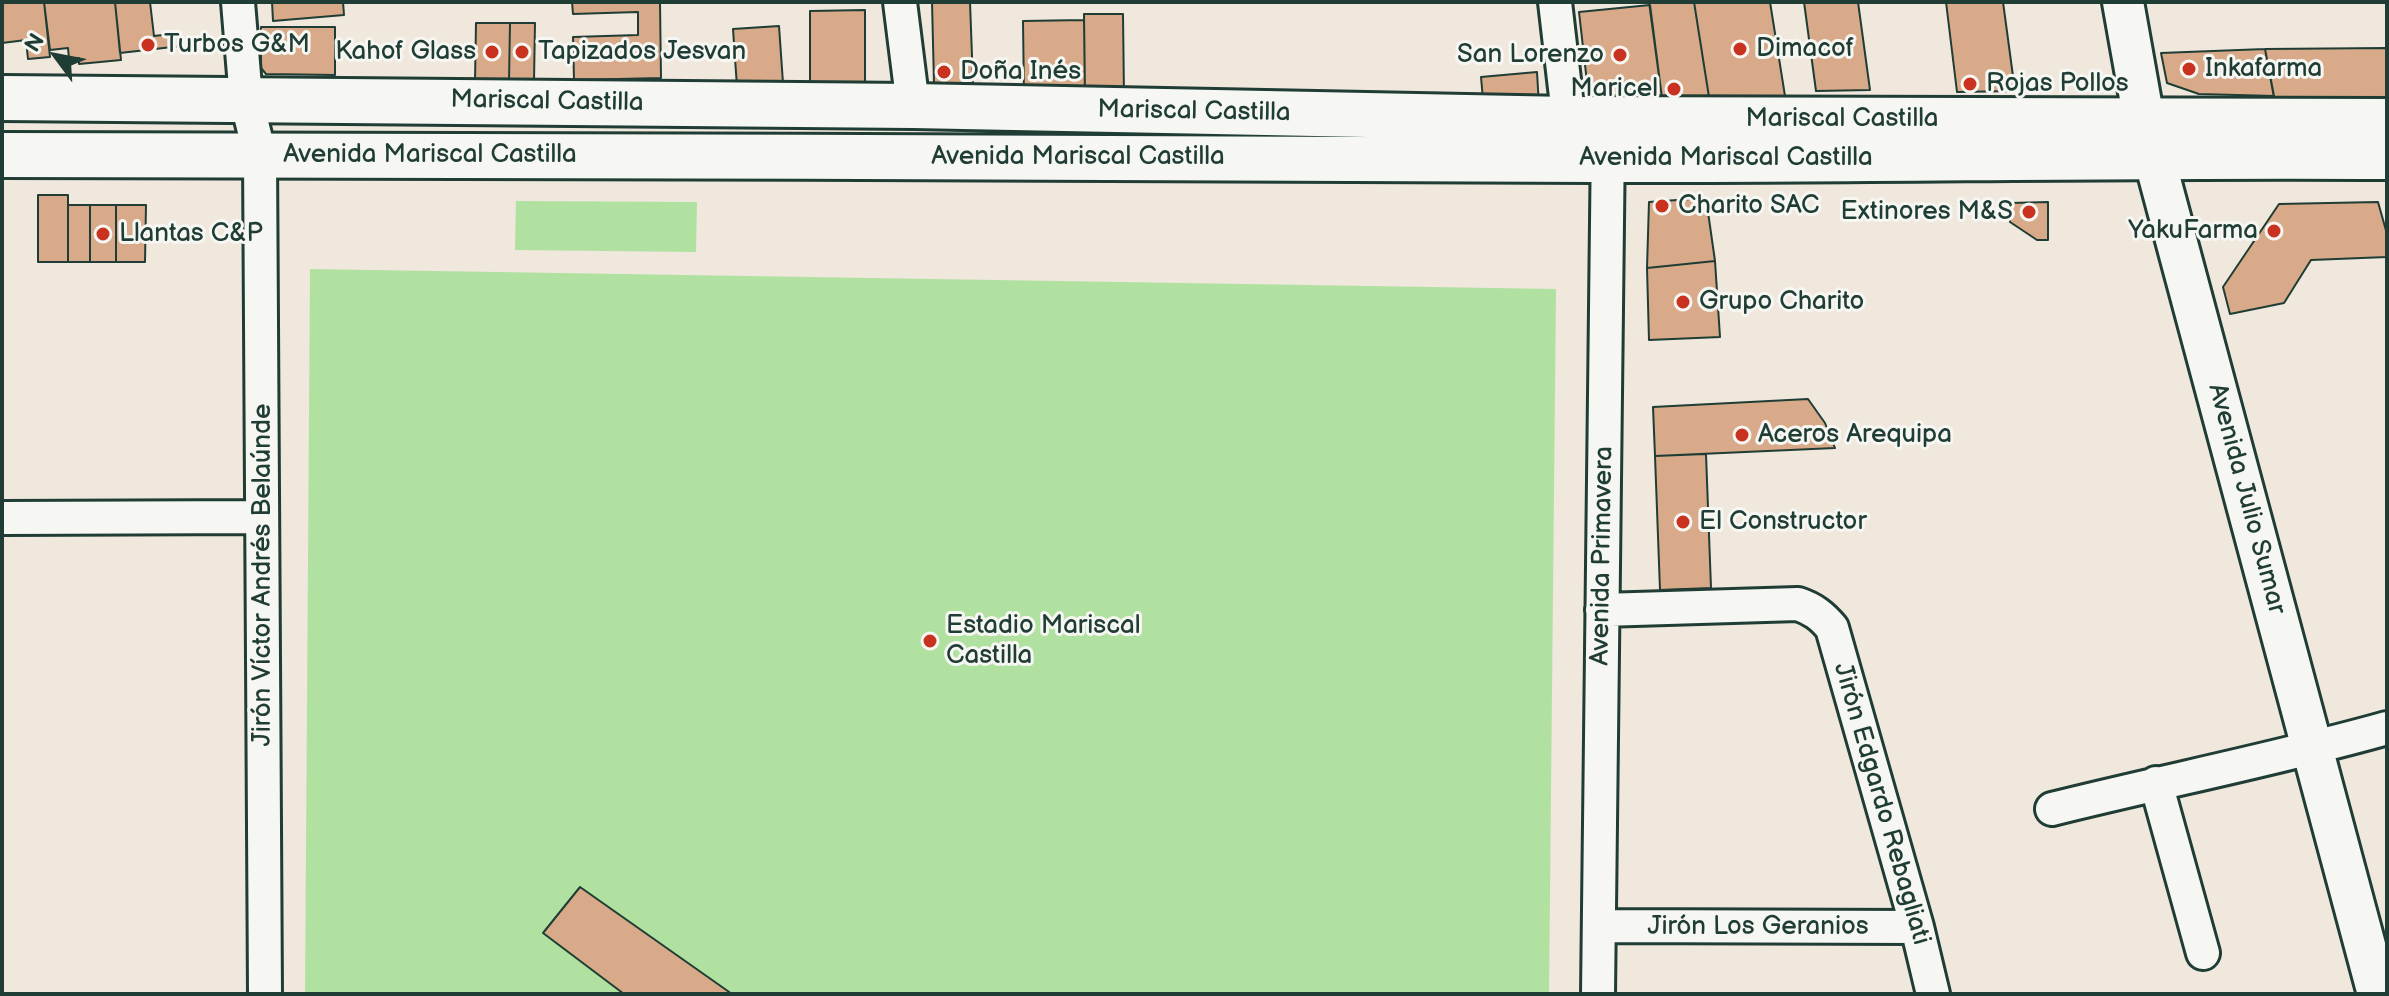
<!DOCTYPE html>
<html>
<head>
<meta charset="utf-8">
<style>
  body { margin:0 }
  #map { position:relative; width:2389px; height:996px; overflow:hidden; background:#f0e7dd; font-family:"Balsamiq Sans",sans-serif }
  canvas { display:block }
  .frame { position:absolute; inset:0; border:4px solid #1f3d34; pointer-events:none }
  .north { position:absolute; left:16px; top:16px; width:80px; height:80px; -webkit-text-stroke:6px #f6f6f2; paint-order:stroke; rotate:302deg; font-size:22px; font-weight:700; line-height:32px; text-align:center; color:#1f3d34 }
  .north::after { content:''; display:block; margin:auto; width:28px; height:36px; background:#1f3d34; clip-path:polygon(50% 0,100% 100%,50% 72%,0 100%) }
</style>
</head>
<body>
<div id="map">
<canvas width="2389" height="996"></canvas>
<div class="frame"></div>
<div class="north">N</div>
</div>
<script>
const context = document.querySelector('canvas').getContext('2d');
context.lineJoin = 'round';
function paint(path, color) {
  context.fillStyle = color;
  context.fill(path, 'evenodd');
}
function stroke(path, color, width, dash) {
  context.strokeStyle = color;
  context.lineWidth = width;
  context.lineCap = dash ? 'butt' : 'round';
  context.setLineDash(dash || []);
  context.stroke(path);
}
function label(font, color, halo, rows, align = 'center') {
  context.font = font + ' "Balsamiq Sans",sans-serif';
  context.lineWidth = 6;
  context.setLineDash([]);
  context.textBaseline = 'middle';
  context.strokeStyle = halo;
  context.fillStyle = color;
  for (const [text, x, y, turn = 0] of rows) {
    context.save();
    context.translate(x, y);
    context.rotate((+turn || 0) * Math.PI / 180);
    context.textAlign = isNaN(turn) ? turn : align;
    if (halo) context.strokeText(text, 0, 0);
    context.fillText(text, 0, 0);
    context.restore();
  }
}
const green = new Path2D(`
  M516,201L697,202L696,252L515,250Z
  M310,269L1556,289L1549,994H305Z`);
const building = new Path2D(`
  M2,2H44L50,57L28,59L26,40L2,43Z
  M44,2H115L121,60L79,64V58L69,59L68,48L50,50Z
  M115,2H150L154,36L180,33L181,46L120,53Z
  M272,2H343L344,15L273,21Z
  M572,2H660L661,78L574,80L573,37L638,35V12L573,14Z
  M932,2H970L973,83L934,84Z
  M1649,2H1694L1709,97L1662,98Z
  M1694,2H1770L1785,96L1709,97Z
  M1804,2H1858L1870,90L1816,91Z
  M1946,2H2003L2015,91L1957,92Z
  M1650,5L1662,98L1589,100L1579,12Z
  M865,10V89L810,90V11Z
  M1084,14H1123L1124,96L1085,97Z
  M1084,20L1085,97L1024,98L1023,21Z
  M476,23H510L509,82L475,81Z
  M510,23H535L534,81L509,82Z
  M779,26L783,83L737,87L733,29Z
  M261,27H335V75L266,74L261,68Z
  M2387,48V103H2275L2265,49Z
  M2265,49L2274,96L2199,94L2167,83L2161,53Z
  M1537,72L1539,106L1484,111L1481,77Z
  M38,195H68V262H38Z
  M1706,198L1715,261L1647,268L1649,202Z
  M2048,202V240H2037L2010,222V203Z
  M2378,202L2387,234V257L2311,260L2284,303L2230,314L2223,287L2279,204Z
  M68,205H90V262H68Z
  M90,205H116V262H90Z
  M116,205H146L145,262H116Z
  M1715,261L1720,337L1649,340L1647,268Z
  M1808,399L1825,423L1835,448L1655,456L1653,407Z
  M1706,454L1711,588L1660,590L1655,456Z
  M580,887L732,994H624L543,933Z`);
const minor = new Path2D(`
  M238,2L246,99L260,155L265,994
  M900,2L913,106
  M1555,2L1571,140
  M2,518L262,517
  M1602,610L1798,604C1813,609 1822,616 1832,628L1917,927L1933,994
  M2156,783L2203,953
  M2052,809C2164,781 2277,759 2387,728
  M1599,926L1917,927
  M1598,994L1608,137`);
const tertiary = new Path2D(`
  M2123,2L2144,120L2378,994`);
const trunk = new Path2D(`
  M2,98L913,106L1568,119L2387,121
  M2,155C533,155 1065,158 1596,160C1860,161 2123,155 2387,157`);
const markers = [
  [148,45,8,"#c8321e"],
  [1740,49,8,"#c8321e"],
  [492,52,8,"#c8321e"],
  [522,52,8,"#c8321e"],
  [1620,55,8,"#c8321e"],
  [2189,69,8,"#c8321e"],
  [944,72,8,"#c8321e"],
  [1970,84,8,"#c8321e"],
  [1674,89,8,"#c8321e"],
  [1662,206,8,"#c8321e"],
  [2029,212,8,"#c8321e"],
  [2274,231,8,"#c8321e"],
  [103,234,8,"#c8321e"],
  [1683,302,8,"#c8321e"],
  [1742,435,8,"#c8321e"],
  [1683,522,8,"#c8321e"],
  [930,641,8,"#c8321e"]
];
const poiNames = [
  ["Turbos G&M",164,45],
  ["Dimacof",1756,49],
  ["Kahof Glass",476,52,"right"],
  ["Tapizados Jesvan",538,52],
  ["San Lorenzo",1604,55,"right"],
  ["Inkafarma",2205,69],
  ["Doña Inés",960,72],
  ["Rojas Pollos",1986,84],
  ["Maricel",1658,89,"right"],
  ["Charito SAC",1678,206],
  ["Extinores M&S",2013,212,"right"],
  ["YakuFarma",2258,231,"right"],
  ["Llantas C&P",119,234],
  ["Grupo Charito",1699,302],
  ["Aceros Arequipa",1758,435],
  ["El Constructor",1699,522],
  ["Estadio Mariscal",946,626],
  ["Castilla",946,656]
];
const streetNames = [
  ["Mariscal Castilla",547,102,1],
  ["Mariscal Castilla",1194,112,1],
  ["Mariscal Castilla",1842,119],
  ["Avenida Mariscal Castilla",430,155],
  ["Avenida Mariscal Castilla",1078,157],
  ["Avenida Mariscal Castilla",1726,158],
  ["Avenida Julio Sumar",2246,499,75],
  ["Avenida Primavera",1603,556,-89],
  ["Jirón Víctor Andrés Belaúnde",263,575,-90],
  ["Jirón Edgardo Rebagliati",1881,804,74],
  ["Jirón Los Geranios",1758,927]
];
paint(green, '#b1e1a1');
paint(building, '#d8aa8a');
stroke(building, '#1f3d34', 2);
stroke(minor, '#1f3d34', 38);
stroke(tertiary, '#1f3d34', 46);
stroke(trunk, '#1f3d34', 50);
stroke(minor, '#f6f6f2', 32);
stroke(tertiary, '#f6f6f2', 40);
stroke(trunk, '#f6f6f2', 44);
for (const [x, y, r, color] of markers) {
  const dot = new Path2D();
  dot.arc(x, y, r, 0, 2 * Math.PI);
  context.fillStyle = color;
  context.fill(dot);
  stroke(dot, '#f6f6f2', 3);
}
label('26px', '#1f3d34', '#f6f6f2', poiNames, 'left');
label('26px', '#1f3d34', '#f6f6f2', streetNames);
</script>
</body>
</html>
